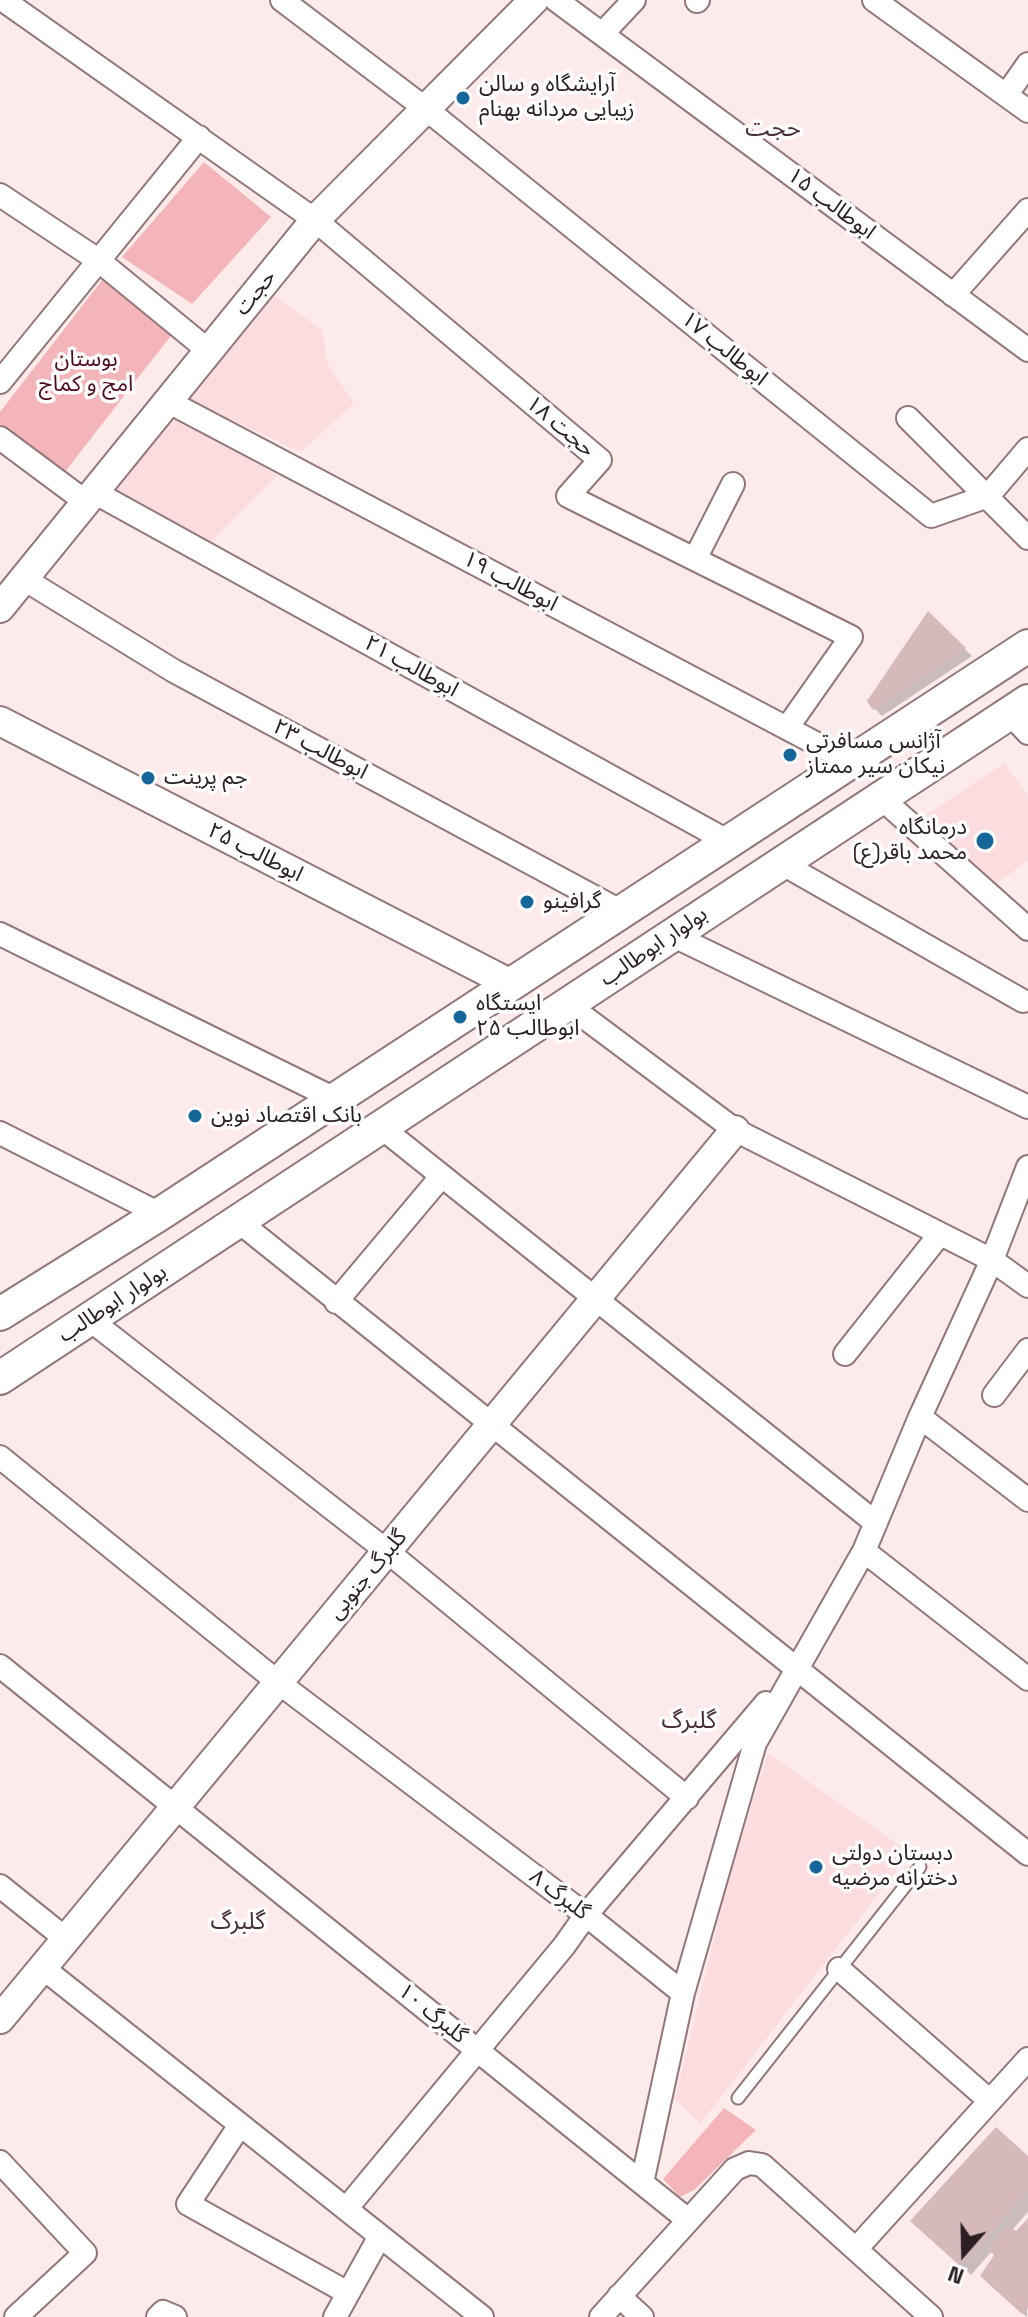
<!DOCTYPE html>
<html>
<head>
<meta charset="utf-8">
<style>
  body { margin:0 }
  #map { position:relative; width:1028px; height:2317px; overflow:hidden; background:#fdebeb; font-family:"Space Grotesk",sans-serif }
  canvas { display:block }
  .north { position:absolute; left:924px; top:2213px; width:80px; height:80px; -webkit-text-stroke:6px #fdfdfd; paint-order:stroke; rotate:200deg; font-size:22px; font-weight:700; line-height:32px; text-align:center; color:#2b2021 }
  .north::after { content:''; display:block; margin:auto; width:28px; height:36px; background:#2b2021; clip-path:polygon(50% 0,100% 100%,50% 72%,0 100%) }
</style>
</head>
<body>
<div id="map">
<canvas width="1028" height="2317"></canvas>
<div class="north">N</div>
</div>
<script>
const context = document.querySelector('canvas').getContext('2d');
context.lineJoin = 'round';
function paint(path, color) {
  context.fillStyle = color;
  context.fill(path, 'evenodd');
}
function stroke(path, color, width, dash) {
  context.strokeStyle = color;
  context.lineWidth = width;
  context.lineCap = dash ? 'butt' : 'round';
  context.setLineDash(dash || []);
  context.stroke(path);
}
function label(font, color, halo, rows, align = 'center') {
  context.font = font + ' "Space Grotesk","Noto Sans Arabic",sans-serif';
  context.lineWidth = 7;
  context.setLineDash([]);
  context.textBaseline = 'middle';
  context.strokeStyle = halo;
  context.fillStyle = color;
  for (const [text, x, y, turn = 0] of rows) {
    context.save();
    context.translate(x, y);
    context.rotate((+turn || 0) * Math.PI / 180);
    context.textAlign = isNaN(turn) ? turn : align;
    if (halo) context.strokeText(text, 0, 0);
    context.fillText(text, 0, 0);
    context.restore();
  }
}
const built = new Path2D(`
  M272,294L322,330L327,363L354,403L301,452L184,398Z
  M173,415L278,475L208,545L106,489Z
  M1004,763L1028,796V861L991,887L919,820Z
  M768,1753L910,1853L700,2124L675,2099L728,1880Z`);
const green = new Path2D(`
  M204,162L271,217L192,304L122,257Z
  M103,279L173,333L64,473L0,424V412Z
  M724,2108L756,2130L694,2190L680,2197L663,2179Z`);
const shadow = new Path2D(`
  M928,614L972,656L882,716L874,708Z
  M1028,2159V2212L1012,2230L1016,2234L1028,2223L1027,2317L997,2290V2256L992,2251L971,2275L923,2231Z`);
const building = new Path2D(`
  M928,611L966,648L873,710L867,701Z
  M996,2127L1028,2156V2191L960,2266L910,2221Z
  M1028,2218V2308L1022,2314L980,2276L994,2255L987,2249L1009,2225L1016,2231Z`);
const service = new Path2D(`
  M738,2098L920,1867`);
const minor = new Path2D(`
  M3,0L315,220L600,460L568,496L851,637L787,728
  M282,0L426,109L931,516L988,496
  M556,0L1028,350
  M874,0L1028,111
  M697,1L698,0
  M602,34L634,0
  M1007,94L1028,64
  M0,195L98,260L209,351
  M953,295L1028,210
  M0,382L199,137
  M169,402L851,762
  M908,418L1028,538
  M0,438L86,502
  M94,492L729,842
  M988,496L1028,449
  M695,559L733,484
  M24,579L174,671L622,912
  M1009,713L1028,733
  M880,797L1028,929
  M781,863L1023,1001
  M0,934L335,1099
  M672,935L1028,1107
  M568,1005L735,1130L992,1260L1028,1286
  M382,1128L876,1523
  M0,1133L160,1214
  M238,1221L1028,1854
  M336,1302L440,1178
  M89,1319L388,1552L687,1798
  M845,1354L940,1234
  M994,1395L1028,1350
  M920,1417L1028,1500
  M0,1457L279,1683L586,1915L683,1993L642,2183
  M864,1551L1028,1679
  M0,1666L688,2220
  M0,1886L66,1939
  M43,1968L482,2317
  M839,1969L990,2101
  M683,1993L755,1743L864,1551L920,1417L992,1260L1028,1167
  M240,2125L188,2204L348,2293
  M0,2162L85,2253L16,2317
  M346,2209L564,1946L586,1915L766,1703
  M856,2249L1028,2059
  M619,2296L642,2317
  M158,2317L163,2312L175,2317
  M335,2317L380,2236
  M601,2317L735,2169L749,2163L762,2165L931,2317`);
const tertiary = new Path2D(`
  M0,608L315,220L534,0
  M0,721L511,984
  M0,2019L735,1130`);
const secondary = new Path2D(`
  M0,1314L160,1214L1028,646
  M0,1378L1028,701`);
const markers = [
  [463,98,8,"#156799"],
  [790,755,8,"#156799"],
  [148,778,8,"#156799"],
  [985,841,10,"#156799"],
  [527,902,8,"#156799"],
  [460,1017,8,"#156799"],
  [195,1116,8,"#156799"],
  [816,1867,8,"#156799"]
];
const poiNames = [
  ["آرایشگاه و سالن",479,85],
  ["زیبایی مردانه بهنام",479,110],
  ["آژانس مسافرتی",806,742],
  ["نیکان سیر ممتاز",806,767],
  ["جم پرینت",164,778],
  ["درمانگاه",967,828,"right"],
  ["محمد باقر(ع)",967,853,"right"],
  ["گرافینو",543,902],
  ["ایستگاه",476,1004],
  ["ابوطالب ۲۵",476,1029],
  ["بانک اقتصاد نوین",211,1116],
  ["دبستان دولتی",832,1854],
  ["دخترانه مرضیه",832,1879]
];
const streetNames = [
  ["ابوطالب ۱۵",831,204,37],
  ["حجت",256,293,-51],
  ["ابوطالب ۱۷",724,349,39],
  ["حجت ۱۸",560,427,40],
  ["ابوطالب ۱۹",510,582,28],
  ["ابوطالب ۲۱",411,667,29],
  ["ابوطالب ۲۳",320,750,28],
  ["ابوطالب ۲۵",255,853,27],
  ["بولوار ابوطالب",654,947,-34],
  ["بولوار ابوطالب",113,1304,-33],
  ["گلبرگ جنوبی",368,1575,-50],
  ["گلبرگ ۸",559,1895,37],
  ["گلبرگ ۱۰",432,2014,39]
];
const parkNames = [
  ["بوستان",86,360],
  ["امج و کماج",86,385]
];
const neighbourhoodNames = [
  ["حجت",773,129],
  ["گلبرگ",689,1721],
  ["گلبرگ",238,1922]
];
paint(built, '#fcdddf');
paint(green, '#f3b5b9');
paint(shadow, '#0003');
paint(building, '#d6b9ba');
stroke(service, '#927779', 15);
stroke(minor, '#927779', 26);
stroke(tertiary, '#927779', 32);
stroke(secondary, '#927779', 36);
stroke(service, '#fff', 11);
stroke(minor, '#fff', 22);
stroke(tertiary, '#fff', 28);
stroke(secondary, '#fff', 32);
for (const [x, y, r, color] of markers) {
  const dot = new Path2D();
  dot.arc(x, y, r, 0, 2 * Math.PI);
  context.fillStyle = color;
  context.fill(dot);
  stroke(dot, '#fdfdfd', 3);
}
label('22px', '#2b2021', '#fdfdfd', poiNames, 'left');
label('22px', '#2b2021', '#fdfdfd', streetNames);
label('22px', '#4d0c1a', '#fdfdfd', parkNames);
label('24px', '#483132', '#fdfdfd', neighbourhoodNames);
</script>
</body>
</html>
